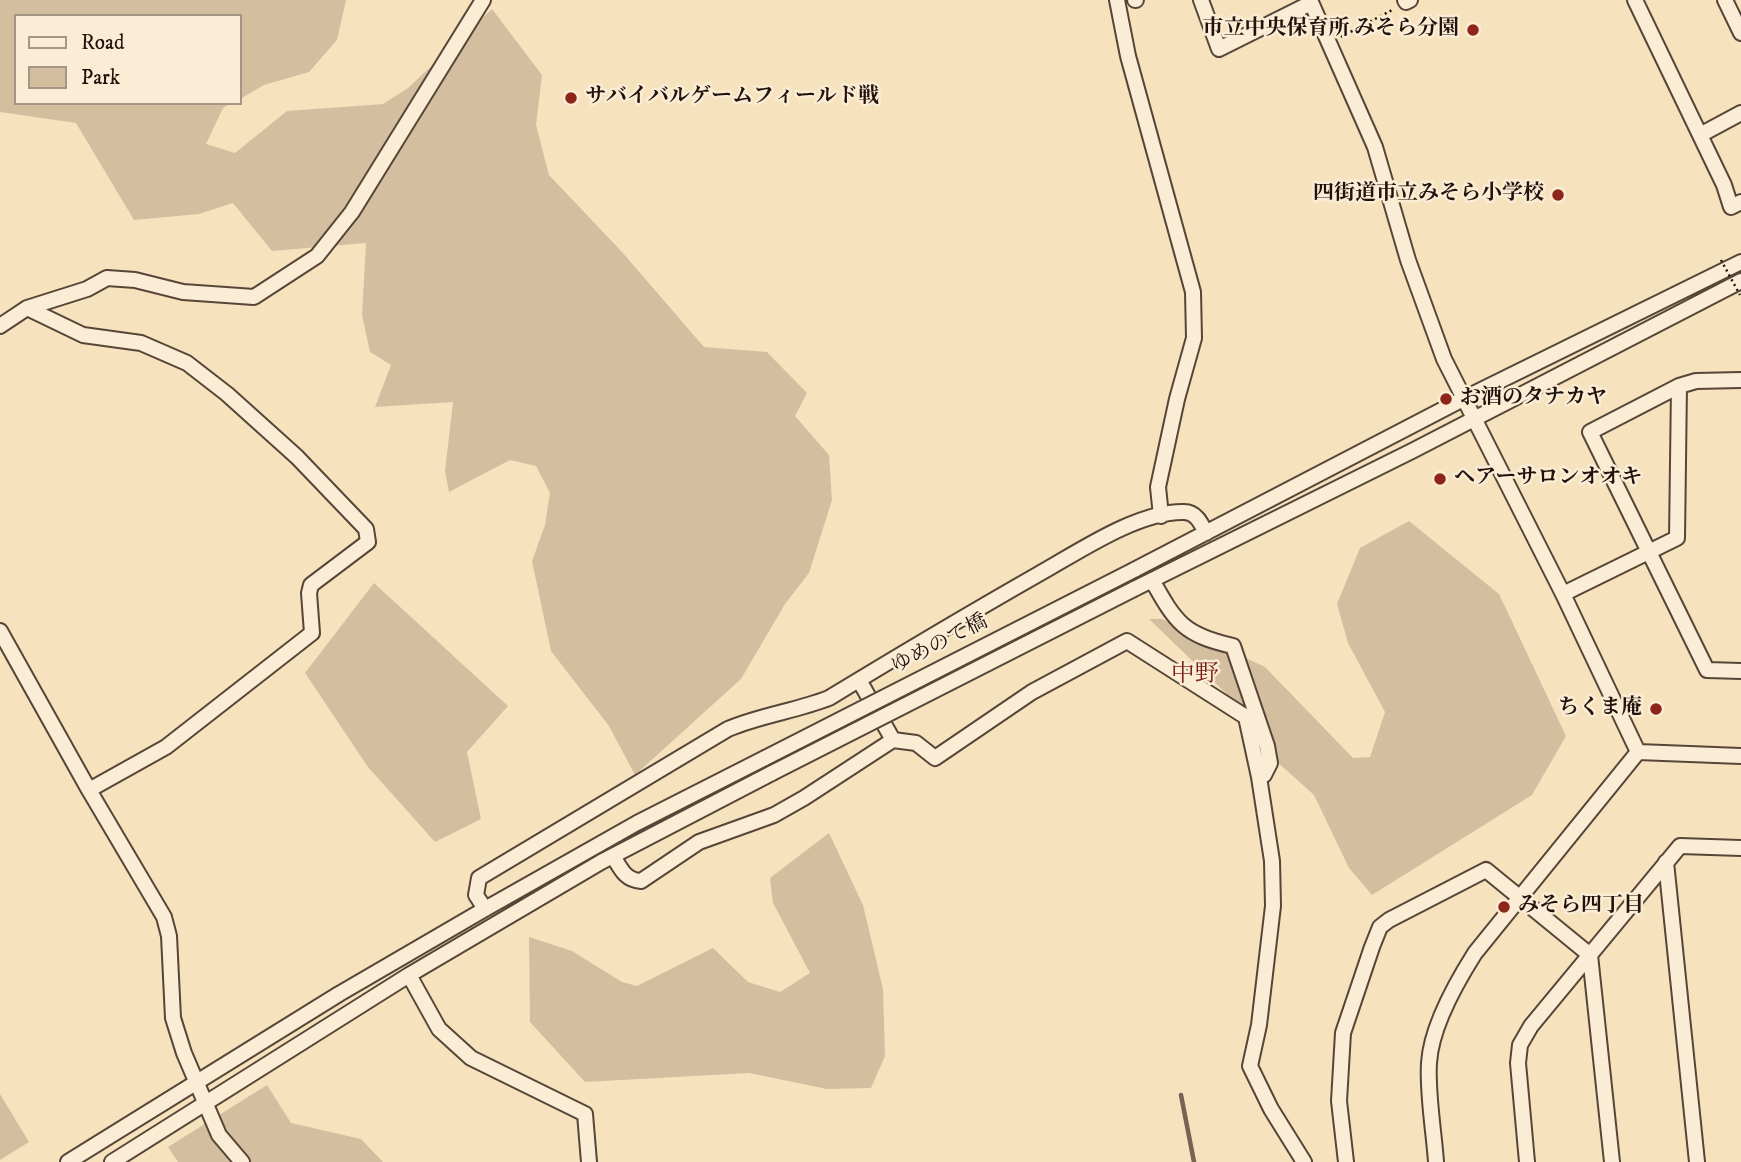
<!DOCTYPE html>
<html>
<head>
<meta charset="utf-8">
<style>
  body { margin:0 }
  #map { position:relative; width:1741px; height:1162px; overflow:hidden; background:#f7e2be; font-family:"IM FELL DW Pica",serif }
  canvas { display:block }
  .legend { position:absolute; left:14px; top:14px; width:228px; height:91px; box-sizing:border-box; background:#faecd5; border:2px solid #a49585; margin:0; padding:9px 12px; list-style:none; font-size:21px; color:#22120c }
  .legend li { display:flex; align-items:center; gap:14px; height:35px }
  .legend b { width:35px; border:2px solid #a49585 }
</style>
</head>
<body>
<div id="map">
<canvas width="1741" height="1162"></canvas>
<ul class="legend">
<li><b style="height:9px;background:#faecd5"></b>Road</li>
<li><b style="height:19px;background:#d3bfa0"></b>Park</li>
</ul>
</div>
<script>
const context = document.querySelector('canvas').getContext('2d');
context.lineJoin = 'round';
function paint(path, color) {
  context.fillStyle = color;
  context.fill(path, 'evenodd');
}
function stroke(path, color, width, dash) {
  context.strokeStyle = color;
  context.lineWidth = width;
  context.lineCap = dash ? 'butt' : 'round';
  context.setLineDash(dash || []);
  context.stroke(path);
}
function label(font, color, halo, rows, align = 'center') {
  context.font = font + ' "IM FELL DW Pica","Noto Serif JP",serif';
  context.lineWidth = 5;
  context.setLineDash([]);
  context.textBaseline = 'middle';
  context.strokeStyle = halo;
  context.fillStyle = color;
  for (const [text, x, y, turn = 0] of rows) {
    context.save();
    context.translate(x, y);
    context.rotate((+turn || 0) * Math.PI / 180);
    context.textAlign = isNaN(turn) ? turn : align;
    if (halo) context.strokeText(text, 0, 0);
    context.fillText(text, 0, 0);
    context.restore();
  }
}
const green = new Path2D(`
  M0,0H346L337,40L309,72L264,85L240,99V16H16V103H231L223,108L206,144L235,153L287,111L383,104L408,88L492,9L542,75L536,125L549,175L622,252L704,347L767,352L807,393L795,416L829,455L832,500L809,573L785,604L741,679L635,775L609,726L551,651L532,561L545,525L550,493L536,466L510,460L449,492L445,471L453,402L375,407L391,365L370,352L362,315L366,243L272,251L233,203L199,214L134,220L76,123L0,112Z
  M1409,521L1499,594L1566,736L1532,795L1372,895L1349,868L1314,795L1275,760L1236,703L1149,619H1162L1265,667L1353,758L1370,757L1385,712L1348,643L1337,604L1360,548Z
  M374,583L508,706L467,752L481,819L435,842L368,767L305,673Z
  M829,833L863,905L883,989L885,1056L871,1088L827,1089L749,1073L585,1082L530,1022L529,937L572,951L622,982L637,986L713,948L748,982L780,992L810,973L773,903L770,878Z
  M267,1085L291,1123L361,1139L383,1162H178L168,1147Z
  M0,1094L29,1142L0,1160Z`);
const stream = new Path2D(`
  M1181,1095L1194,1162`);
const path = new Path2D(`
  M1341,37L1394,9`);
const minor = new Path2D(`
  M1117,0L1128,56L1193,292L1194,338L1177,399L1158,487L1161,516
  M1135,0H1136
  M1201,0L1219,49L1311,3
  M1310,0L1375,147L1408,260L1444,359L1563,594L1638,752
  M1405,0L1406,2L1410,0
  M1635,0L1724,185L1731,207L1741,202
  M1725,0L1741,33
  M1700,135L1741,113
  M27,308L83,335L141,343L187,363L227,394L297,457L366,529L368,542L311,585L309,593L312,633L166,747L89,790
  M0,326L27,308L87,289L107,278L135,280L183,292L254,297L317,256L352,212L483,0
  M1741,380L1696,381L1679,386L1590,432L1707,670L1741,671
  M1134,570L1463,399L1741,262
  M1152,580C1176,623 1184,635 1233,646L1267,746L1270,763L1264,775L1259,777
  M1134,589L1412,451L1741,281
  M1563,594L1677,538L1679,386
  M0,631L89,790L164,917L169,936L173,1018L184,1053L219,1135L242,1162
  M859,680L893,740
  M1638,752L1741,756
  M613,856C621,869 625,880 641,881L699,842L774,815L804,798L893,740L916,743L935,758L1032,692L1127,641L1246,717L1259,777L1272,861L1273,906L1259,1025L1250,1066L1271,1109L1304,1162
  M1666,862L1697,1162
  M485,909L476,895L479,878L728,729C761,715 796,711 829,698C898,656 967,615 1037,575C1077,553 1137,511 1184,512C1196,512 1201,523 1206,533
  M409,975L439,1029L471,1058L585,1114L589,1162
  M68,1162L339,994L485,909L637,823L765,758
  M112,1162L409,975L601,862L772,773
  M1346,1162L1339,1101L1343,1033L1372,947L1380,927L1389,920L1486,870L1590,955L1612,1162
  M1436,1162C1434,1132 1427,1093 1429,1063C1431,1027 1456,983 1475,953L1638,752
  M1527,1162L1518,1063L1520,1045L1531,1026L1680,846L1741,848`);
const pathBridge = new Path2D(`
  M1721,260L1740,295`);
const minorBridge = new Path2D(`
  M765,758L1134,570
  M772,773L1134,589`);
const markers = [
  [1473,30,7,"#8f2418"],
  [571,98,7,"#8f2418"],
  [1558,195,7,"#8f2418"],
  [1446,399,7,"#8f2418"],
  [1440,479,7,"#8f2418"],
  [1656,709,7,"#8f2418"],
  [1504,907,7,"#8f2418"]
];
const poiNames = [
  ["市立中央保育所 みそら分園",1459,30,"right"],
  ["サバイバルゲームフィールド戦",585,98],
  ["四街道市立みそら小学校",1544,195,"right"],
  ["お酒のタナカヤ",1460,399],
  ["ヘアーサロンオオキ",1454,479],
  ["ちくま庵",1642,709,"right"],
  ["みそら四丁目",1518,907]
];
const streetNames = [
  ["ゆめのて橋",940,645,-27]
];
const quarterNames = [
  ["中野",1195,676]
];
paint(green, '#d3bfa0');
stroke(stream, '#776452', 4.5);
stroke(minor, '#574638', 18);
stroke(path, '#22120c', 2.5, [2, 3.5]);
stroke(minor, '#faecd5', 14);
stroke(minorBridge, '#574638', 18, []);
stroke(pathBridge, '#22120c', 2.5, [2, 3.5]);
stroke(minorBridge, '#faecd5', 14);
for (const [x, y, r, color] of markers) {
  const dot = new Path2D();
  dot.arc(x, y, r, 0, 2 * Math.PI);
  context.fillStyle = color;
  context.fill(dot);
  stroke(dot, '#faecd5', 2.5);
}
label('bold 21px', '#22120c', '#faecd5', poiNames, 'left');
label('21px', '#22120c', '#faecd5', streetNames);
label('24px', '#7a1f14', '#faecd5', quarterNames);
</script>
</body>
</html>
